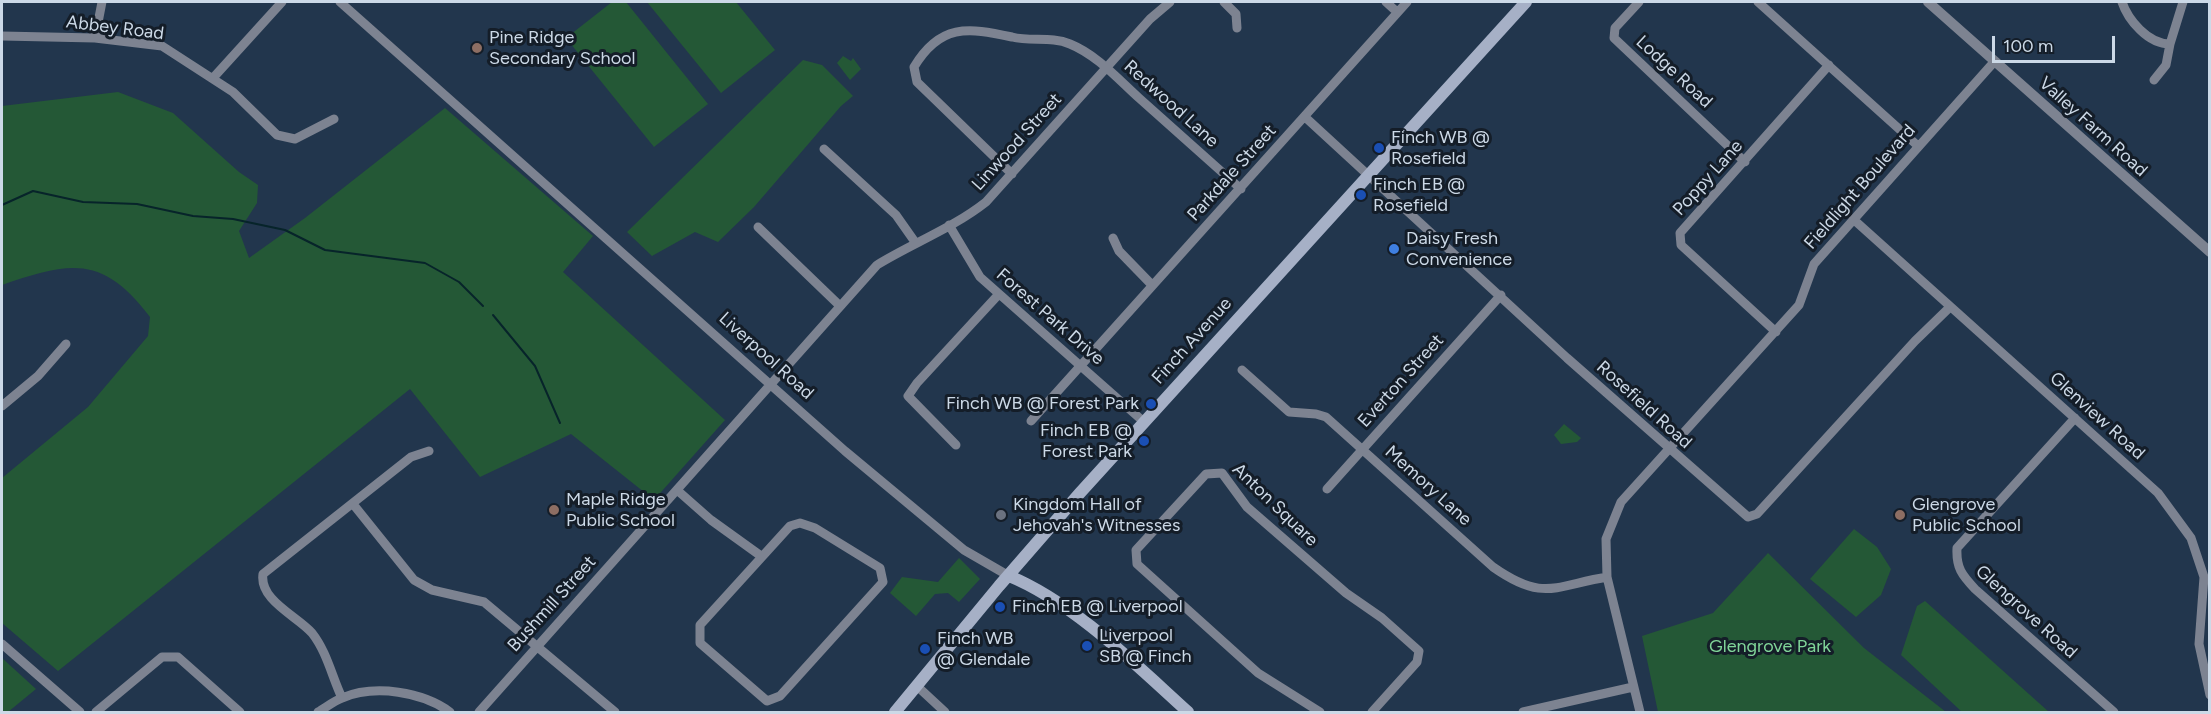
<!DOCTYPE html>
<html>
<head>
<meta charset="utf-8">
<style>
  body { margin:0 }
  #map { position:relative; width:2211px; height:714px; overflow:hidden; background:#22364d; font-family:Figtree,sans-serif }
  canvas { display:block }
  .frame { position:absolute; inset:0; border:3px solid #ccd9e7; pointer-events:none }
  .scale { position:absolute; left:1992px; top:36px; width:123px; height:27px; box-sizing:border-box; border:3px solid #ccd9e7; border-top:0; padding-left:8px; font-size:18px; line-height:21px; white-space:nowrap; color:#ccd9e7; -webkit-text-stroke:4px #141d28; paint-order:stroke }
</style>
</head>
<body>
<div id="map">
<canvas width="2211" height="714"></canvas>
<div class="frame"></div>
<div class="scale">100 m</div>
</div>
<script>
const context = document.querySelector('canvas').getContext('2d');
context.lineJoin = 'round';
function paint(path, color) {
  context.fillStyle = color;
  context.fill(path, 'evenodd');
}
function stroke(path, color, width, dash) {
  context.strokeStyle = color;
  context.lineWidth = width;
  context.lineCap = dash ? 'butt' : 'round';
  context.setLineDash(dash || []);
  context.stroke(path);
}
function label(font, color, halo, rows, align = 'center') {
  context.font = font + ' Figtree,sans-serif';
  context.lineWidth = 6;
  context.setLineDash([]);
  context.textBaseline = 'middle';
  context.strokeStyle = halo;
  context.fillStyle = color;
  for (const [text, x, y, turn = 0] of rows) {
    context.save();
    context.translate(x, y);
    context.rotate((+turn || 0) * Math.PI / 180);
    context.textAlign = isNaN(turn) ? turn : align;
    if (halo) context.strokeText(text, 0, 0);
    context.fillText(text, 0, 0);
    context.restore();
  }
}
const green = new Path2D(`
  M612,2H626L708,104L654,147L566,38Z
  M647,2H736L775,50L721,93Z
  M843,56L851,61L853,58L861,69L850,80L837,63Z
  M803,60L822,65L853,96L841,106L754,207L718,242L695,232L652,256L627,232Z
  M118,92L173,113L239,172L258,185L257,203L239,231L249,258L305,218L445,108L593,236L563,272L725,420L654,500L571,434L480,477L410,389L58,671L2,623V478L88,407L148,336L150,317C102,254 70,262 2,285V106Z
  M1564,424L1581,438L1577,442L1561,444L1554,435Z
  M1854,529L1877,547L1891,569L1881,595L1856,617L1810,579Z
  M1768,553L1864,648L1946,712H1658L1642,636L1713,613Z
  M959,558L980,579L959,602L948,593L935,594L916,616L890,593L902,577L938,582Z
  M1925,601L2049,712H1962L1901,655L1917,606Z
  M2,658L36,689L8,712H2Z`);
const stream = new Path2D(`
  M2,205L33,191L83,202L137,204L193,216L233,219L285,230L325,250L425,263L459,282L483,306
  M493,315L535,366L560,423`);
const minor = new Path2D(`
  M340,2L845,451L964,550L1009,576
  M1224,2L1236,14L1237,28
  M1386,2L1397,12
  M1639,2L1615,28L1614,38L1745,162
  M1758,2L1918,146
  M2122,2C2128,20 2148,44 2170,44L2183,2
  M2,36L95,38L162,46L233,92L277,135L295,139L334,119
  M95,38L102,2
  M213,78L282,2
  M2154,80L2166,65L2170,44
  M1305,117L1567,358L1748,517L1757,514L1915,341L1950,307
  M824,149L896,215L915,242
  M1012,174L917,82L914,67C940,24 967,27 1012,37C1031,42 1051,36 1070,44C1097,55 1118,79 1139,98C1173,128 1207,159 1241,189
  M1853,219L2158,493L2191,538L2204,577L2199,644L2210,695
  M949,225L980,277L1144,422
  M758,227L839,305
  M1113,238L1119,251L1152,285
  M1776,332L1681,245L1680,233L1829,65
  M1242,370L1289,412L1316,414L1326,417L1493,567C1543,602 1554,586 1607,577
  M2,406L38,376L66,344
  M2075,418L1957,548C1956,568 1962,575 1975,589L2114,712
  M1031,421L1407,2
  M956,445L908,396L917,383L999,294
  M1327,489L1501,295
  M677,490L711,520L761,556
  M353,504L414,580L432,590L484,602L615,712
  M800,523L815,528L880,568L883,582L780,696L767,701L700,643V625L790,526Z
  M2,644L80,712
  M918,687L945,712
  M342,698C332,677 327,652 312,633C297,616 259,600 263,574L411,457L429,451
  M96,712L162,657H178L240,712
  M318,712C325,708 334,701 342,698C375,684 423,692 450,712
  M479,712L877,265C913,243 953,228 986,202L1150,19L1170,2
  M1320,712L1258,673L1137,564L1136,550L1206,474L1222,473L1247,507L1346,593L1382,618L1419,651L1417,662L1372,712
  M1523,712L1633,687
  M1640,712L1607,577L1606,539L1621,502L1799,305L1814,264L1994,62`);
const tertiary = new Path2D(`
  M1928,2L2210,252`);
const secondary = new Path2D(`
  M1009,576C1073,602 1137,666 1188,712
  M895,712L999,586L1079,494L1526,2`);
const markers = [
  [477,48,6,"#8d6e63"],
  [1379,148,6,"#1a4fb4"],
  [1361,195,6,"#1a4fb4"],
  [1394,249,6,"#3f7fe0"],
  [1151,404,6,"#1a4fb4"],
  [1144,441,6,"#1a4fb4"],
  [554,510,6,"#8d6e63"],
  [1001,515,6,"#6b7280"],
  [1900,515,6,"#8d6e63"],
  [1000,607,6,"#1a4fb4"],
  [1087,646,6,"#1a4fb4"],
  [925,649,6,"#1a4fb4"]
];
const streetNames = [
  ["Abbey Road",115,28,7],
  ["Lodge Road",1674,72,43],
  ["Redwood Lane",1171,104,42],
  ["Valley Farm Road",2093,127,42],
  ["Linwood Street",1017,142,-48],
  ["Parkdale Street",1232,173,-48],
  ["Poppy Lane",1708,178,-48],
  ["Fieldlight Boulevard",1860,187,-49],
  ["Forest Park Drive",1050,317,41],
  ["Finch Avenue",1192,341,-48],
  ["Liverpool Road",766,356,42],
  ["Everton Street",1401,381,-48],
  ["Rosefield Road",1644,405,42],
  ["Glenview Road",2097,416,42],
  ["Memory Lane",1428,486,42],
  ["Anton Square",1275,505,44],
  ["Bushmill Street",552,604,-48],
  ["Glengrove Road",2026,612,42]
];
const poiNames = [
  ["Pine Ridge",489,38],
  ["Secondary School",489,59],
  ["Finch WB @",1391,138],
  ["Rosefield",1391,159],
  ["Finch EB @",1373,185],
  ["Rosefield",1373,206],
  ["Daisy Fresh",1406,239],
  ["Convenience",1406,260],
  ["Finch WB @ Forest Park",1139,404,"right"],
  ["Finch EB @",1132,431,"right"],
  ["Forest Park",1132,452,"right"],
  ["Maple Ridge",566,500],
  ["Public School",566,521],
  ["Kingdom Hall of",1013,505],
  ["Jehovah's Witnesses",1013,526],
  ["Glengrove",1912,505],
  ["Public School",1912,526],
  ["Finch EB @ Liverpool",1012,607],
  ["Liverpool",1099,636],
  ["SB @ Finch",1099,657],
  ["Finch WB",937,639],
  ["@ Glendale",937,660]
];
const parkNames = [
  ["Glengrove Park",1770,647]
];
paint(green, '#245836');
stroke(stream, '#07242a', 2);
stroke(minor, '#7d8391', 9);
stroke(tertiary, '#7d8391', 10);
stroke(secondary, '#a6b0c6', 12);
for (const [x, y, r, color] of markers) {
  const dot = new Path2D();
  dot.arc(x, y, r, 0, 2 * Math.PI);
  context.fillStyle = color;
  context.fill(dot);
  stroke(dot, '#141d28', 2);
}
label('18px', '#ccd9e7', '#141d28', streetNames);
label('18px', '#ccd9e7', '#141d28', poiNames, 'left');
label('18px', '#80d599', '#141d28', parkNames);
</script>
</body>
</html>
